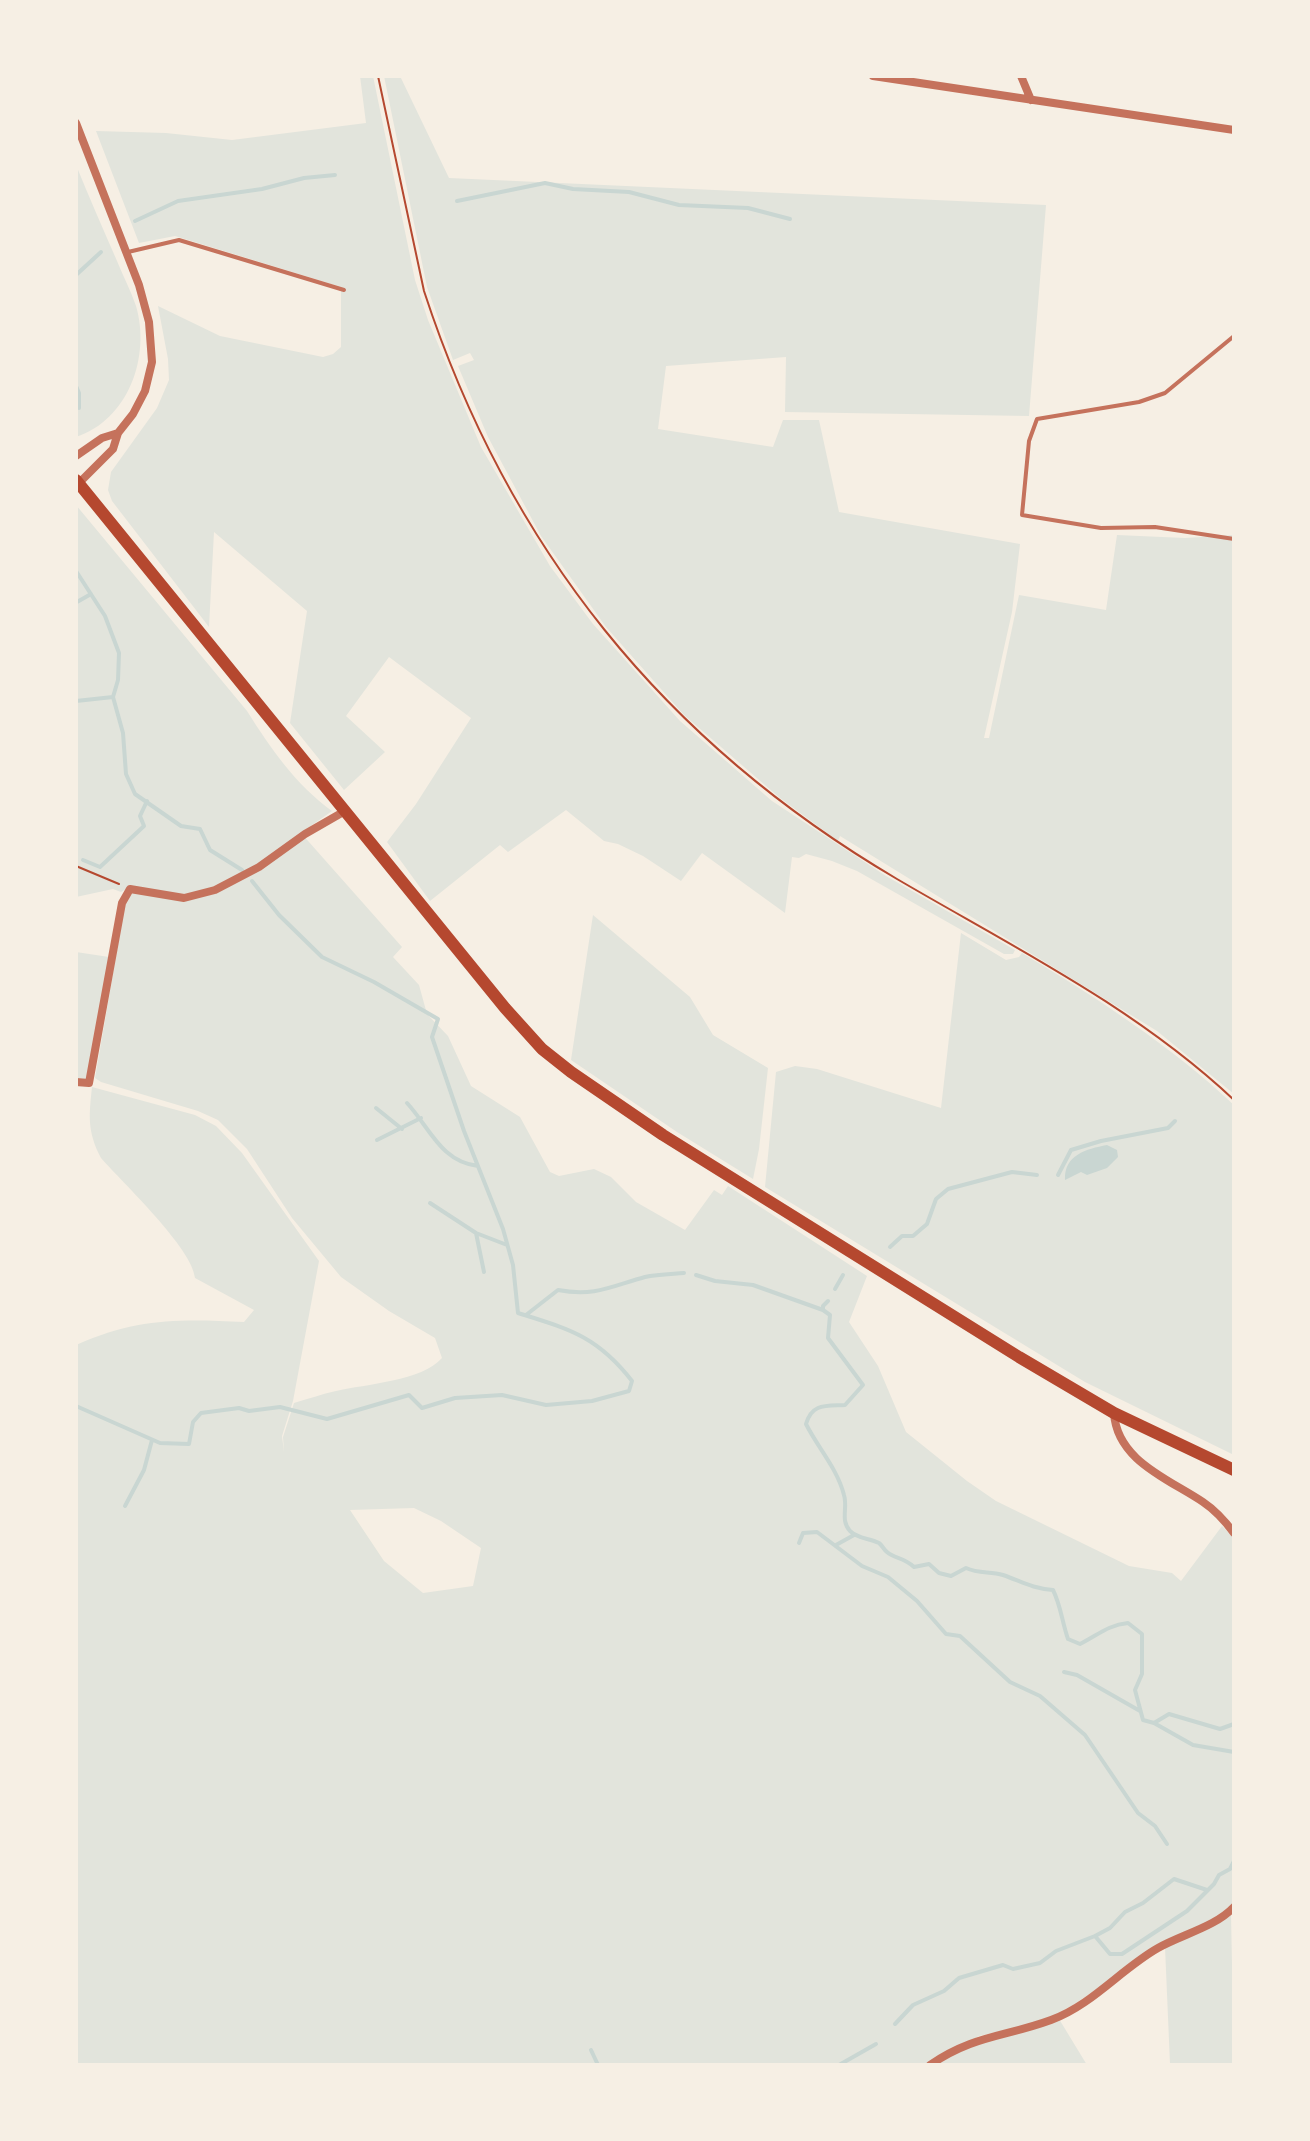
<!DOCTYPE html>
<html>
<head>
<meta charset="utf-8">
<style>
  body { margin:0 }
  #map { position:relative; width:1310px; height:2141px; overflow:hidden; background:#f6efe4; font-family:Lato,sans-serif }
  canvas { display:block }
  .frame { position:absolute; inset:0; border:78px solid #f6efe4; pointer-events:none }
</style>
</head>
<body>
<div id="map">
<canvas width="1310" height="2141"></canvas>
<div class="frame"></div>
</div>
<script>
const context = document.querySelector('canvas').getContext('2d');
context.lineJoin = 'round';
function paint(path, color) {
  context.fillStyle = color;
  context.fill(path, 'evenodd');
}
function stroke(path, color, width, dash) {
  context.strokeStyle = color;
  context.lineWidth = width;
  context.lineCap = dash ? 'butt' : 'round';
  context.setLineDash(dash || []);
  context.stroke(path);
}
const green = new Path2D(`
  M360,76H373L415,280L428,320L481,447L550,566L593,624L680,721L772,801L886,876L1015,950L1013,954H1004L857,871L832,861L806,854L799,858L792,857L785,913L702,853L681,881L643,856L618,844L604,841L566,810L508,852L500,845L430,901L387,842L416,804L471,718L389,657L346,716L385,752L344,790L290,723L307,611L214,532L209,627L112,501L108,490L111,472L157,408L169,380L168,359L158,306L220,336L323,357L333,354L341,347V287L175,236L139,243L96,131L166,133L232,140L366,123Z
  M384,76H400L449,178L1046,205L1029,416L785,412L786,357L666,366L658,429L773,447L783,420H819L839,512L1020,544L1012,612L984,738H989L1019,595L1106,610L1117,535L1185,538L1234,535V1094L1157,1031L840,836L838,841L780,798L684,715L606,627L541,536L488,437L458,366L474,360L470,353L453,360L427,287Z
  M76,165C89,197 103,229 117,261C123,276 131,291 136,306C151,357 128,420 76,437Z
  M76,505L247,711C271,749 296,785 332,811L301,833L402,947L393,957L419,985L427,1014L448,1036L471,1086L520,1117L550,1172L559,1176L594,1169L611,1177L636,1202L685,1230L714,1190L722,1195L728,1186L867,1276L849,1322L878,1366L906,1432L967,1481L996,1501L1129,1566L1172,1573L1181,1581L1222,1526L1234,1538V1910L1231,1913L1234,2065H1146L1170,2064L1165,1947L1163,1945L1073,2005L1044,2021L979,2036L929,2065H76V1345C137,1318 179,1319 244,1322L254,1310L195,1278C193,1249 123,1183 101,1158C87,1131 89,1116 92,1087L195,1115L216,1126L242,1153L319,1261L293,1401L282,1436L284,1452L283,1437L294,1403C308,1399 322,1394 336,1391C366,1384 422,1381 442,1358L435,1338L389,1311L341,1277L292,1218L247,1149L218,1120L198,1111L101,1082L95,1078L125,904L131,886L121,892L113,889L76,897ZM414,1508L441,1521L481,1548L473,1586L423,1593L384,1561L350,1510Z
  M593,915L690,997L713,1035L768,1068L759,1149L753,1179L677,1132L571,1060Z
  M961,933L1006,960L1019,957L1022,953C1097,998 1170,1045 1234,1105V1455L1085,1382L765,1187L776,1072L795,1066L817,1069L941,1108Z
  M76,952L109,957L86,1081L76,1080Z
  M1059,2019L1087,2065H934L983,2038Z`);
const water = new Path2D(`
  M1107,1145L1117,1150L1118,1157L1107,1168L1087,1175L1081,1172L1065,1180C1064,1155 1086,1149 1107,1145Z`);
const stream = new Path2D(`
  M457,201L545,183L573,189L629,192L679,205L748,208L790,219
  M135,221L178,201L262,189L304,178L335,175
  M76,275L101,252
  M76,386L79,393V408
  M76,571L105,616L119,653L118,680L113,697L123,733L126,774L135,794L181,826L200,829L210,850L242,870
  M77,602L91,594
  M76,701L113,697
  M83,860L100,867L144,826L140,816L147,801
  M407,1103C430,1128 441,1162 478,1166
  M376,1108L402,1129
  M377,1140L421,1118
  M1058,1175L1071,1150L1101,1141L1168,1128L1175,1121
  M430,1203L476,1233L507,1245
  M476,1233L484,1272
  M890,1247L902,1236H913L927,1224L936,1199L948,1189L1012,1172L1037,1175
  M696,1275L715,1281L753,1285L823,1310L830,1315L828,1338L863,1385L845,1405C826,1406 812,1403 806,1424C818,1448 837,1468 844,1495C848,1508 840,1520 850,1531C858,1539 869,1538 879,1543C882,1545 884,1550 887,1552C895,1559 903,1557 914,1567L929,1564L939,1573L951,1576L966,1568C979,1574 990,1571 1003,1575C1023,1582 1031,1588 1053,1590C1061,1606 1062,1622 1068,1639L1080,1644C1098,1635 1108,1625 1128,1623L1142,1634V1674L1135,1690L1143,1720L1154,1723L1193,1745L1234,1752
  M835,1289L843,1275
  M823,1310V1306L828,1301
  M526,1315L558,1290C595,1297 612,1286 645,1277C657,1274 671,1274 684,1273
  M76,1406L160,1443L189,1444L193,1422L201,1413L239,1408L249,1411L280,1407L327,1419L409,1395L422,1408L455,1398L502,1395L546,1405L592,1401L629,1391L632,1381C597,1336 569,1329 518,1313L513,1265L503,1229L464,1131L432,1037L438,1019L374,982L322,957L279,915L252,881
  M125,1506L144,1470L152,1440
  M799,1543L803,1533L817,1532L862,1566L888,1577L917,1601L946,1634L960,1636L1010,1682L1040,1696L1085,1735L1138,1813L1155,1826L1167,1844
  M836,1545L854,1535
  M1064,1672L1077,1675L1140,1711
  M1154,1723L1169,1714L1220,1729L1234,1724
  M1095,1936L1110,1928L1125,1912L1143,1903L1174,1879L1207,1890
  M895,2024L913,2005L944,1991L959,1978L1003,1965L1013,1969L1040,1963L1056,1951L1095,1936L1110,1954H1122L1187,1911L1214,1884L1219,1875L1230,1869L1234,1861
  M591,2050L598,2065
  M839,2065L876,2044`);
const path = new Path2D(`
  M378,76L424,291C508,548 664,742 897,879C1013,947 1135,1007 1234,1100
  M76,866L119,884`);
const service = new Path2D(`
  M128,252L179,240L344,290
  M1234,336L1165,393L1139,402L1037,419L1029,441L1022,515L1101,528L1155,527L1234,539`);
const minor = new Path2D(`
  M873,76L1234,130
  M1021,76L1031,100
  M76,123L139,285L149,322L152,362L145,391L133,414L118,433L113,449L79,483
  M76,456L102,438L118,433
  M76,1082L89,1083L122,903L130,889L184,898L215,890L259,867L305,834L345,811
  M1114,1413C1117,1461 1169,1479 1203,1502C1215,1510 1225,1521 1234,1533
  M930,2065C974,2035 1005,2037 1051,2020C1092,2005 1121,1969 1158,1948C1183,1934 1215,1927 1234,1907`);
const primary = new Path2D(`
  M76,480L505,1008L542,1049L571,1072L663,1135L1019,1357L1114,1413L1234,1470`);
paint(green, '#e2e4dc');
paint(water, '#c9d6d2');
stroke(stream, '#c9d6d2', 4);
stroke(path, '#b5482f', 2);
stroke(service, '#c5725c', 4);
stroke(minor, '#c5725c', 8);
stroke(primary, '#b5482f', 12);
</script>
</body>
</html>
